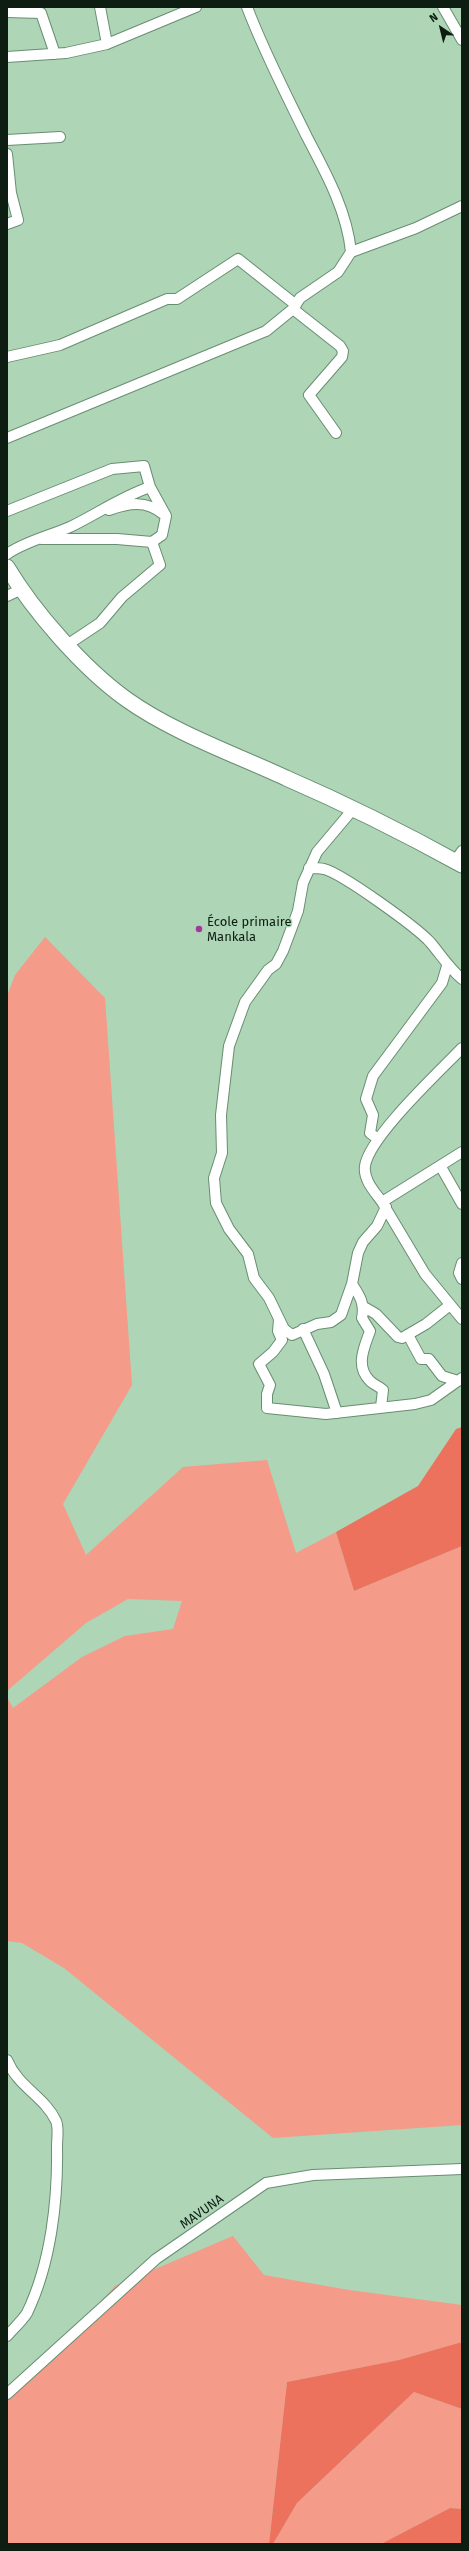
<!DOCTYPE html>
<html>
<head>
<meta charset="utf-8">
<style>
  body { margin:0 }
  #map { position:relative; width:469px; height:2551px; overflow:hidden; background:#aed5b6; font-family:"Fira Sans",sans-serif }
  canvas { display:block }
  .frame { position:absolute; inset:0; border:8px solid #0e1d12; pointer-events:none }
  .north { position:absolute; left:421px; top:8px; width:40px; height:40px; -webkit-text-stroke:3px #aed5b6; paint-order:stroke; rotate:325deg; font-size:11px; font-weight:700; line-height:16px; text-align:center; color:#0e1d12 }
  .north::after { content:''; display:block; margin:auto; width:14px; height:18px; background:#0e1d12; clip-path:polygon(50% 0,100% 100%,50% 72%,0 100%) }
</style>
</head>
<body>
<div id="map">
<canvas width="469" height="2551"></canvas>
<div class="frame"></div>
<div class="north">N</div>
</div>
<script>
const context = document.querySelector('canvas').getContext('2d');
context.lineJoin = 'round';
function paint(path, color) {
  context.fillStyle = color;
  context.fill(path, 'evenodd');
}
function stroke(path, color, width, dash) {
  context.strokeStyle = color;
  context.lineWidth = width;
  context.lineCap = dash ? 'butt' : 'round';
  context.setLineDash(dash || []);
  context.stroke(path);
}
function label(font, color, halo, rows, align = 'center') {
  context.font = font + ' "Fira Sans",sans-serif';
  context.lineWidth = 3;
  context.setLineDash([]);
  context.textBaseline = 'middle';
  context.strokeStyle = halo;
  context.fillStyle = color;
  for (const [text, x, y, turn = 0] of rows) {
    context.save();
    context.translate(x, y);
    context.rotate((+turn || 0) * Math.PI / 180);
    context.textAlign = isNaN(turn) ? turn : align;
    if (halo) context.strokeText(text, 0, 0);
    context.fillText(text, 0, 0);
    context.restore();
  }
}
const green = new Path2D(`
  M45,937L105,998L132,1385L63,1504L86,1555L183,1467L267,1460L296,1553L336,1532L354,1591L462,1546V2125L273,2138L64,1968L22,1943L7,1941V1697L13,1708L82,1657L125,1636L173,1629L182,1601L128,1599L86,1623L7,1691V996L15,975Z
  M233,2236L264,2275L349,2290L462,2305V2342L399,2360L287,2382L269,2544H7V2401L115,2286Z
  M414,2392L462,2409V2509L450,2508L381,2544H273L297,2503Z`);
const forest = new Path2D(`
  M462,1427V1546L354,1591L336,1532L418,1486L456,1429Z
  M462,2342V2409L414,2392L297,2503L273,2544H269L287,2382L399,2360Z
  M450,2508L462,2509V2544H381Z`);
const street = new Path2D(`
  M100,7L107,44
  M443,7L462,40
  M7,12L41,13L55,54
  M7,57L66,53L107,44L196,7
  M7,140L60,137
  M7,154L11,193L18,220L7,224
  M351,252L416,228L462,206
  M293,309L340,346L343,351L342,357L309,395L336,433
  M7,357L60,345L167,299H177L238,259L296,305
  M7,438L266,331L293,309L300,298L338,272L351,252C347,211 326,173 307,137C286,94 264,52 247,7
  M109,510C129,503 146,500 163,514
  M7,511L112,469L144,466L150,487L166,516L162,535L152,542
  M41,539H117L152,542L160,565L122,597L100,623L67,645
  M7,554C26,541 49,536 70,527C97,514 121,497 150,487
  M7,596L22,589
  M354,808L317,852L303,883L298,911L283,951L276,964L268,970L245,1002L229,1046L221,1115L222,1153L214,1178L216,1203L229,1229L248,1254L254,1278L269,1298L284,1329L292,1335L317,1324L331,1322L341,1315L352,1284L358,1253L363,1242L377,1226L386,1207
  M455,861L462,851
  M309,868C314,868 319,868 324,869C343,874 416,927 430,942C441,955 449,968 462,979
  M378,1139L370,1133L373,1115L366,1099L373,1076L442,983L447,966
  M462,1152L382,1202L425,1274L462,1319
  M441,1167L462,1204
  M382,1202C375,1192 363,1180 365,1166C369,1137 439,1072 462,1048
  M462,1263L459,1273L462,1279
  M352,1284C360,1296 365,1304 362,1318L370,1331C364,1348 355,1366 370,1381C374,1385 379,1386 383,1390L381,1407
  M364,1307L376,1314L398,1337L402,1338L426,1324L450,1305
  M279,1320L278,1331L282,1340L273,1352L259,1364L270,1385L267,1394V1408L326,1414L415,1404L431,1400L462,1378
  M303,1329L324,1374L337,1413
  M408,1335L421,1359H429L442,1376L458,1381
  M7,2060C18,2087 45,2097 56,2121C59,2128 57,2138 57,2146C58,2200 51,2263 27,2313C22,2321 13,2329 7,2336
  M7,2394L156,2259L266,2183L313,2175L462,2169`);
const secondary = new Path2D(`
  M7,567C34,612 83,668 126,699C172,732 234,754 286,778C346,804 404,833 462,865`);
const markers = [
  [199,929,4,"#a23899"]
];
const poiNames = [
  ["École primaire",207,922],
  ["Mankala",207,937]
];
const streetNames = [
  ["MAVUNA",202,2212,-35]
];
paint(green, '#f49b8a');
paint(forest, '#ec725d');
stroke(street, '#688e71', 12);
stroke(secondary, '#688e71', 17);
stroke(street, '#fff', 10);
stroke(secondary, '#fff', 15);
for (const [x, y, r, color] of markers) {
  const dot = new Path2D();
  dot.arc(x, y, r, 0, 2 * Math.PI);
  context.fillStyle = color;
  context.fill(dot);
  stroke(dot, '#aed5b6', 1.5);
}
label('13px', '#0e1d12', '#aed5b6', poiNames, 'left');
label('13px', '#0e1d12', '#aed5b6', streetNames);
</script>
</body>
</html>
